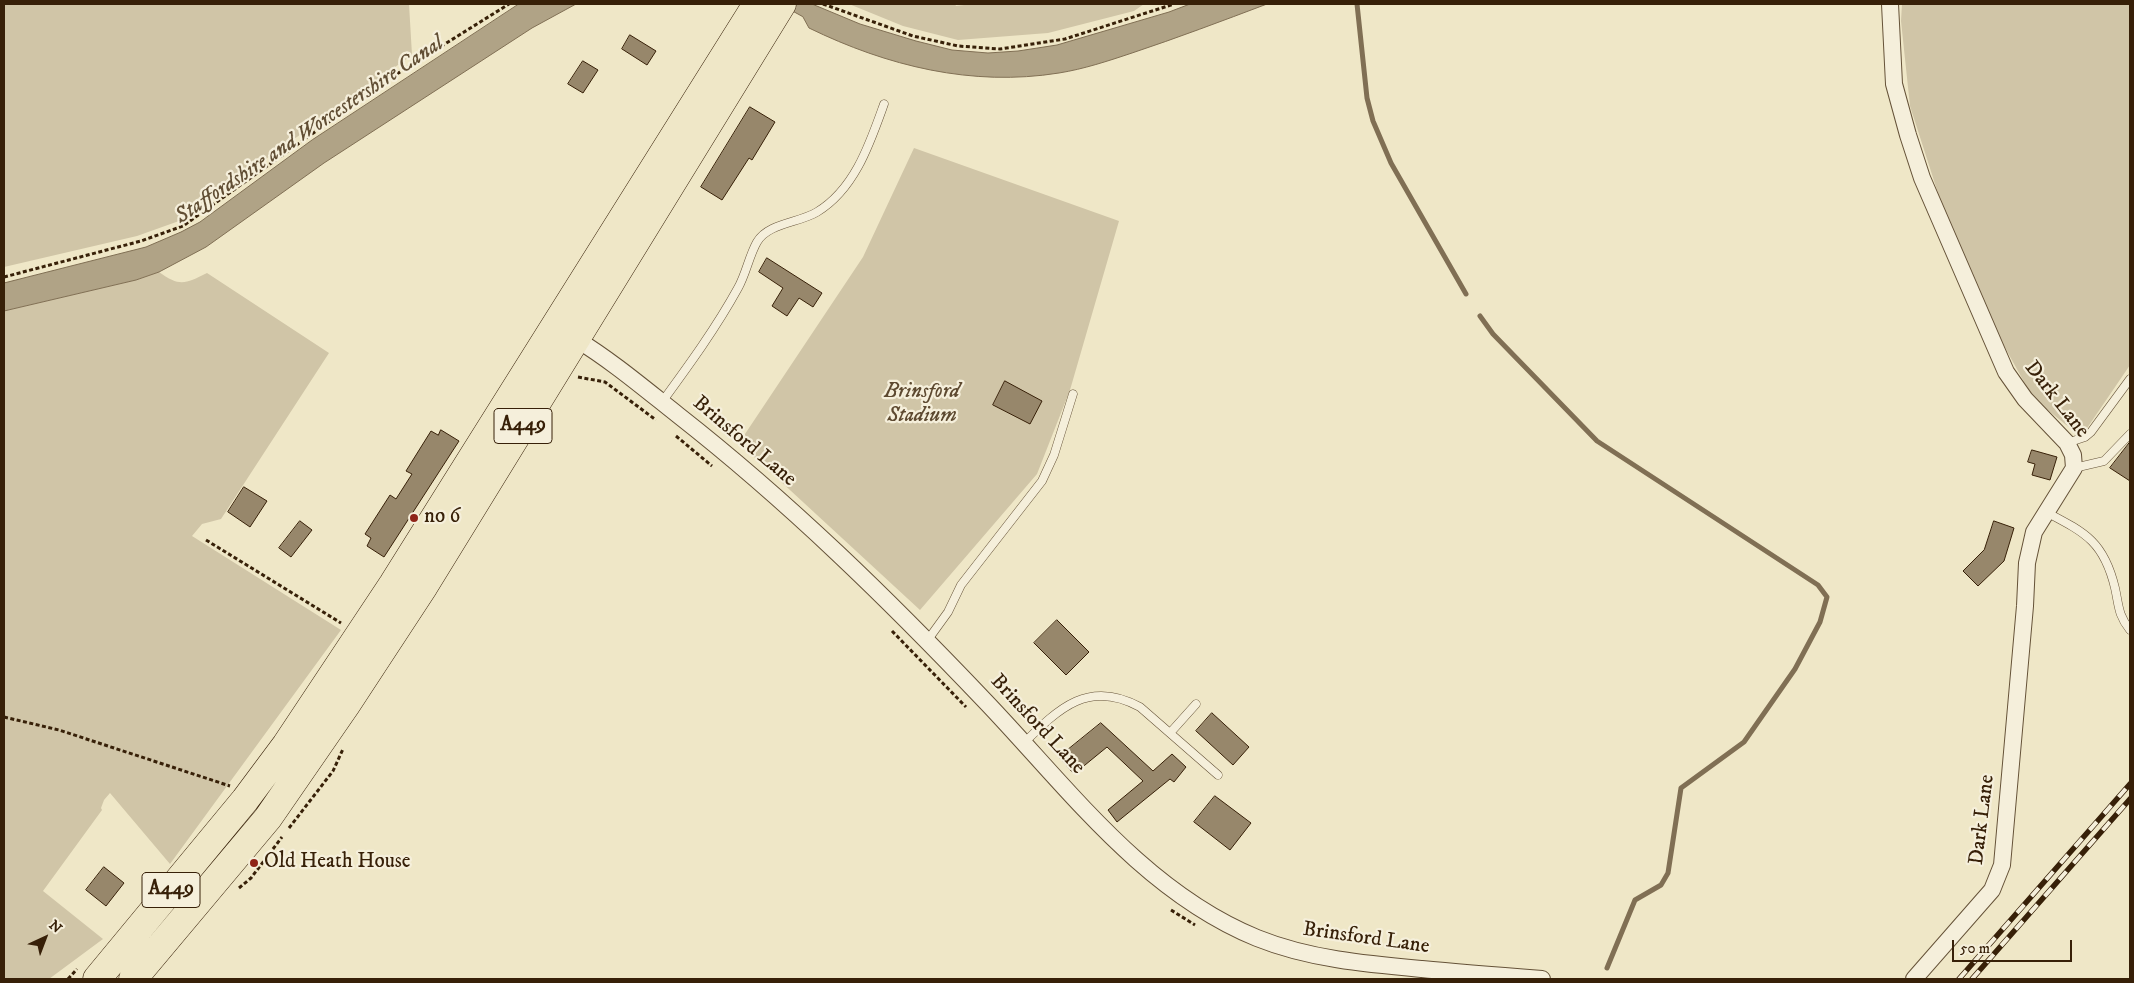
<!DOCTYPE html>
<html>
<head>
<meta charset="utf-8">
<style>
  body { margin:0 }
  #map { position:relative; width:2134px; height:983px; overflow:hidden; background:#efe7c7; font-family:"IM FELL DW Pica",serif }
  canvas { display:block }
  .frame { position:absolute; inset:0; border:5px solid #372008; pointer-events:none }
  .north { position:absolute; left:20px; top:913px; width:50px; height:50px; -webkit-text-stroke:4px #f5efdb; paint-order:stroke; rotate:43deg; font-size:14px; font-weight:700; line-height:20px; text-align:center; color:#372008 }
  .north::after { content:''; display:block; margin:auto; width:18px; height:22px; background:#372008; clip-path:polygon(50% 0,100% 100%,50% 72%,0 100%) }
  .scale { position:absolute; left:1952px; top:940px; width:120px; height:22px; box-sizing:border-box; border:2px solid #372008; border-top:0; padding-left:6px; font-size:15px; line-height:18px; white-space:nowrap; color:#372008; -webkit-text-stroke:4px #f5efdb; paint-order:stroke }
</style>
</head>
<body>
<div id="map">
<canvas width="2134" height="983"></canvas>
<div class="frame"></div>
<div class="north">N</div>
<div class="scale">50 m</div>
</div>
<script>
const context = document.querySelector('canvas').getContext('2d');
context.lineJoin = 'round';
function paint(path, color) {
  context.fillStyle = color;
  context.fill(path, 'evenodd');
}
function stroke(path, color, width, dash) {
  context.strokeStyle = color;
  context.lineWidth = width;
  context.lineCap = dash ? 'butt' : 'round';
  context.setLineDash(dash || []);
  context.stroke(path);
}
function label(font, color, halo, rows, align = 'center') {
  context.font = font + ' "IM FELL DW Pica",serif';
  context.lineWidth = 4.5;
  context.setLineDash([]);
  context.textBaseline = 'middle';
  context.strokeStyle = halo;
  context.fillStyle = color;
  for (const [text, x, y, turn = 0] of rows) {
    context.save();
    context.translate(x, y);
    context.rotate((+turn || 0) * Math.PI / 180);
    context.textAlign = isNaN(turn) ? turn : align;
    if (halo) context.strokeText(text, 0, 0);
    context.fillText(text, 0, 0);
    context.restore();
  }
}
const green = new Path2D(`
  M4,4H409L412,55L179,221L137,236L4,267Z
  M849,4H955L956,6L972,4H1144L1134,11L1048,33L958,40L903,26Z
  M1902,4H2130V365L2081,437L2033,398L2003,344L1945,215L1910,106L1901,21Z
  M914,148L1119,221L1070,390L1037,474L920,610L739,443L863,257Z
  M159,272C180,287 185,284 207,273L329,353L221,519L202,524L192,536L341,630L170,864L110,793L104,800L101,808L102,810L43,891L103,939L49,979H4V311L136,280Z`);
const water = new Path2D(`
  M519,4H576L532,28L324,163L206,247L159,272L136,280L4,311V283L146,247L181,232L200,222L312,140Z
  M780,4H812L860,24L916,41L952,50L988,53L1018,51L1057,45L1169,12L1190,4H1267C1222,21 1177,38 1132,53C1108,61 1084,69 1059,73C972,87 887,66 809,28L803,17Z`);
const stream = new Path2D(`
  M1357,4L1367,98L1373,121L1391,163L1466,294
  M1480,316L1493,334L1597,441L1818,585L1827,597L1820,622L1795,669L1744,742L1681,788L1668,873L1661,885L1635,900L1607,968`);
const building = new Path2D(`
  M630,35L656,51L647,65L622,49Z
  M583,61L598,70L583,93L568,84Z
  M750,107L775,122L752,160L749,158L722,200L701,187Z
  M767,258L822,293L813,307L799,298L787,316L772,306L783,288L759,272Z
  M1005,381L1042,401L1030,424L993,405Z
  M441,430L459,441L384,557L367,546L371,538L365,534L390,495L396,499L412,474L406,471L431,431L438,435Z
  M2130,442V481L2110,468Z
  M2032,450L2057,457L2050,480L2032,475L2035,464L2028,462Z
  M244,487L267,501L250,527L228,512Z
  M300,521L312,530L291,557L279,548Z
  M1994,521L2014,528L2004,561L1978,586L1963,571L1984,550Z
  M1057,620L1089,652L1066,675L1034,643Z
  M1212,713L1249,747L1233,765L1196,731Z
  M1101,723L1153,771L1172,754L1186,767L1174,782L1170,779L1117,822L1108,810L1143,781L1107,747L1074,774L1059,757Z
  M1215,796L1251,823L1230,850L1194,822Z
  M104,867L124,883L106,906L86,890Z`);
const path = new Path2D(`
  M823,4L913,36L958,46L1000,49L1065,39L1174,4
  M4,277L141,241L183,226L392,77L509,4
  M578,377L605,382L656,420
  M676,436L712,466
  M206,540L341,623
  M892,631L966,707
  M4,717L59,730L230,786
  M289,828L333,771L343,749
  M239,888L251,878L282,837
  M1171,910L1195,925
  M68,979L77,969`);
const service = new Path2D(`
  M662,402C689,365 716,328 738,288C746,274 749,256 757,242C768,223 799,223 817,212C855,189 870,143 884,104
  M2067,443L2085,437L2091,432L2130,379
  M2074,468L2104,461L2130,434
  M2046,512C2086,533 2104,542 2115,588C2119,606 2118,615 2130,630
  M927,641L948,612L961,585L1042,481L1054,455L1073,394
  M1170,733L1196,704
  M1024,743C1059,708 1089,679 1140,707L1218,775`);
const minor = new Path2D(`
  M1890,4L1894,84L1908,135L1922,178L2006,372L2025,399L2067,443L2073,455L2074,468L2034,532L2027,563L2025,606L2002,865L1992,890L1914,979
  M576,339C612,361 645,389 678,415C789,502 889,600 986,702C1068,788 1144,892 1257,938C1309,959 1366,964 1422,969C1462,973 1502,976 1542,979`);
const trunk = new Path2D(`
  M97,979L245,800L286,745L393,584L757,4
  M133,979L268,818L346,705L424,586L782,4`);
const rail = new Path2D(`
  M1959,979L2130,784
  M1972,979L2130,799`);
const markers = [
  [414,518,5,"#8f2418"],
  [254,863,5,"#8f2418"]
];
const shields = [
  [523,426,58],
  [171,890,58]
];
const shieldNames = [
  ["A449",523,426],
  ["A449",171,890]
];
const parkNames = [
  ["Brinsford",922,393],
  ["Stadium",922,417]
];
const streetNames = [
  ["Dark Lane",2056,400,52],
  ["Brinsford Lane",744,442,40],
  ["Brinsford Lane",1037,725,47],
  ["Dark Lane",1983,820,-83],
  ["Brinsford Lane",1366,939,8]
];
const poiNames = [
  ["no 6",424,518],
  ["Old Heath House",264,863]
];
const waterNames = [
  ["Staffordshire and Worcestershire Canal",310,131,-34]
];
paint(green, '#d0c5a7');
paint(water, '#b0a386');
stroke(water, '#806f54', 1);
stroke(stream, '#806f54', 5);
paint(building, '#97876b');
stroke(building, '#372008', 1);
stroke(service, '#655238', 9);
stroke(minor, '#655238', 18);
stroke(trunk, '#372008', 29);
stroke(path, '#372008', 3, [4, 2.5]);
stroke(service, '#f5efdb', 8);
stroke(minor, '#f5efdb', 16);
stroke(trunk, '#efe7c7', 28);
stroke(rail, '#372008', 5.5);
stroke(rail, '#f5efdb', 4, [11]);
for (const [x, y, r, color] of markers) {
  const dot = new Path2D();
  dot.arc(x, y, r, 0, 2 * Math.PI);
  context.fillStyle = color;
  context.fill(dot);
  stroke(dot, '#f5efdb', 2);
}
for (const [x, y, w] of shields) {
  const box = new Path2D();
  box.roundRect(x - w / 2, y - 17.5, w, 35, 4);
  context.fillStyle = '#f5efdb';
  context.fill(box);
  stroke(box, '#372008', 1);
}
label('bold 20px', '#372008', null, shieldNames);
label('italic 21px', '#5d4930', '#f5efdb', parkNames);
label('21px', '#372008', '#f5efdb', streetNames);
label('21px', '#372008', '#f5efdb', poiNames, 'left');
label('italic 22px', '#614e34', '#f5efdb', waterNames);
</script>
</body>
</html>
